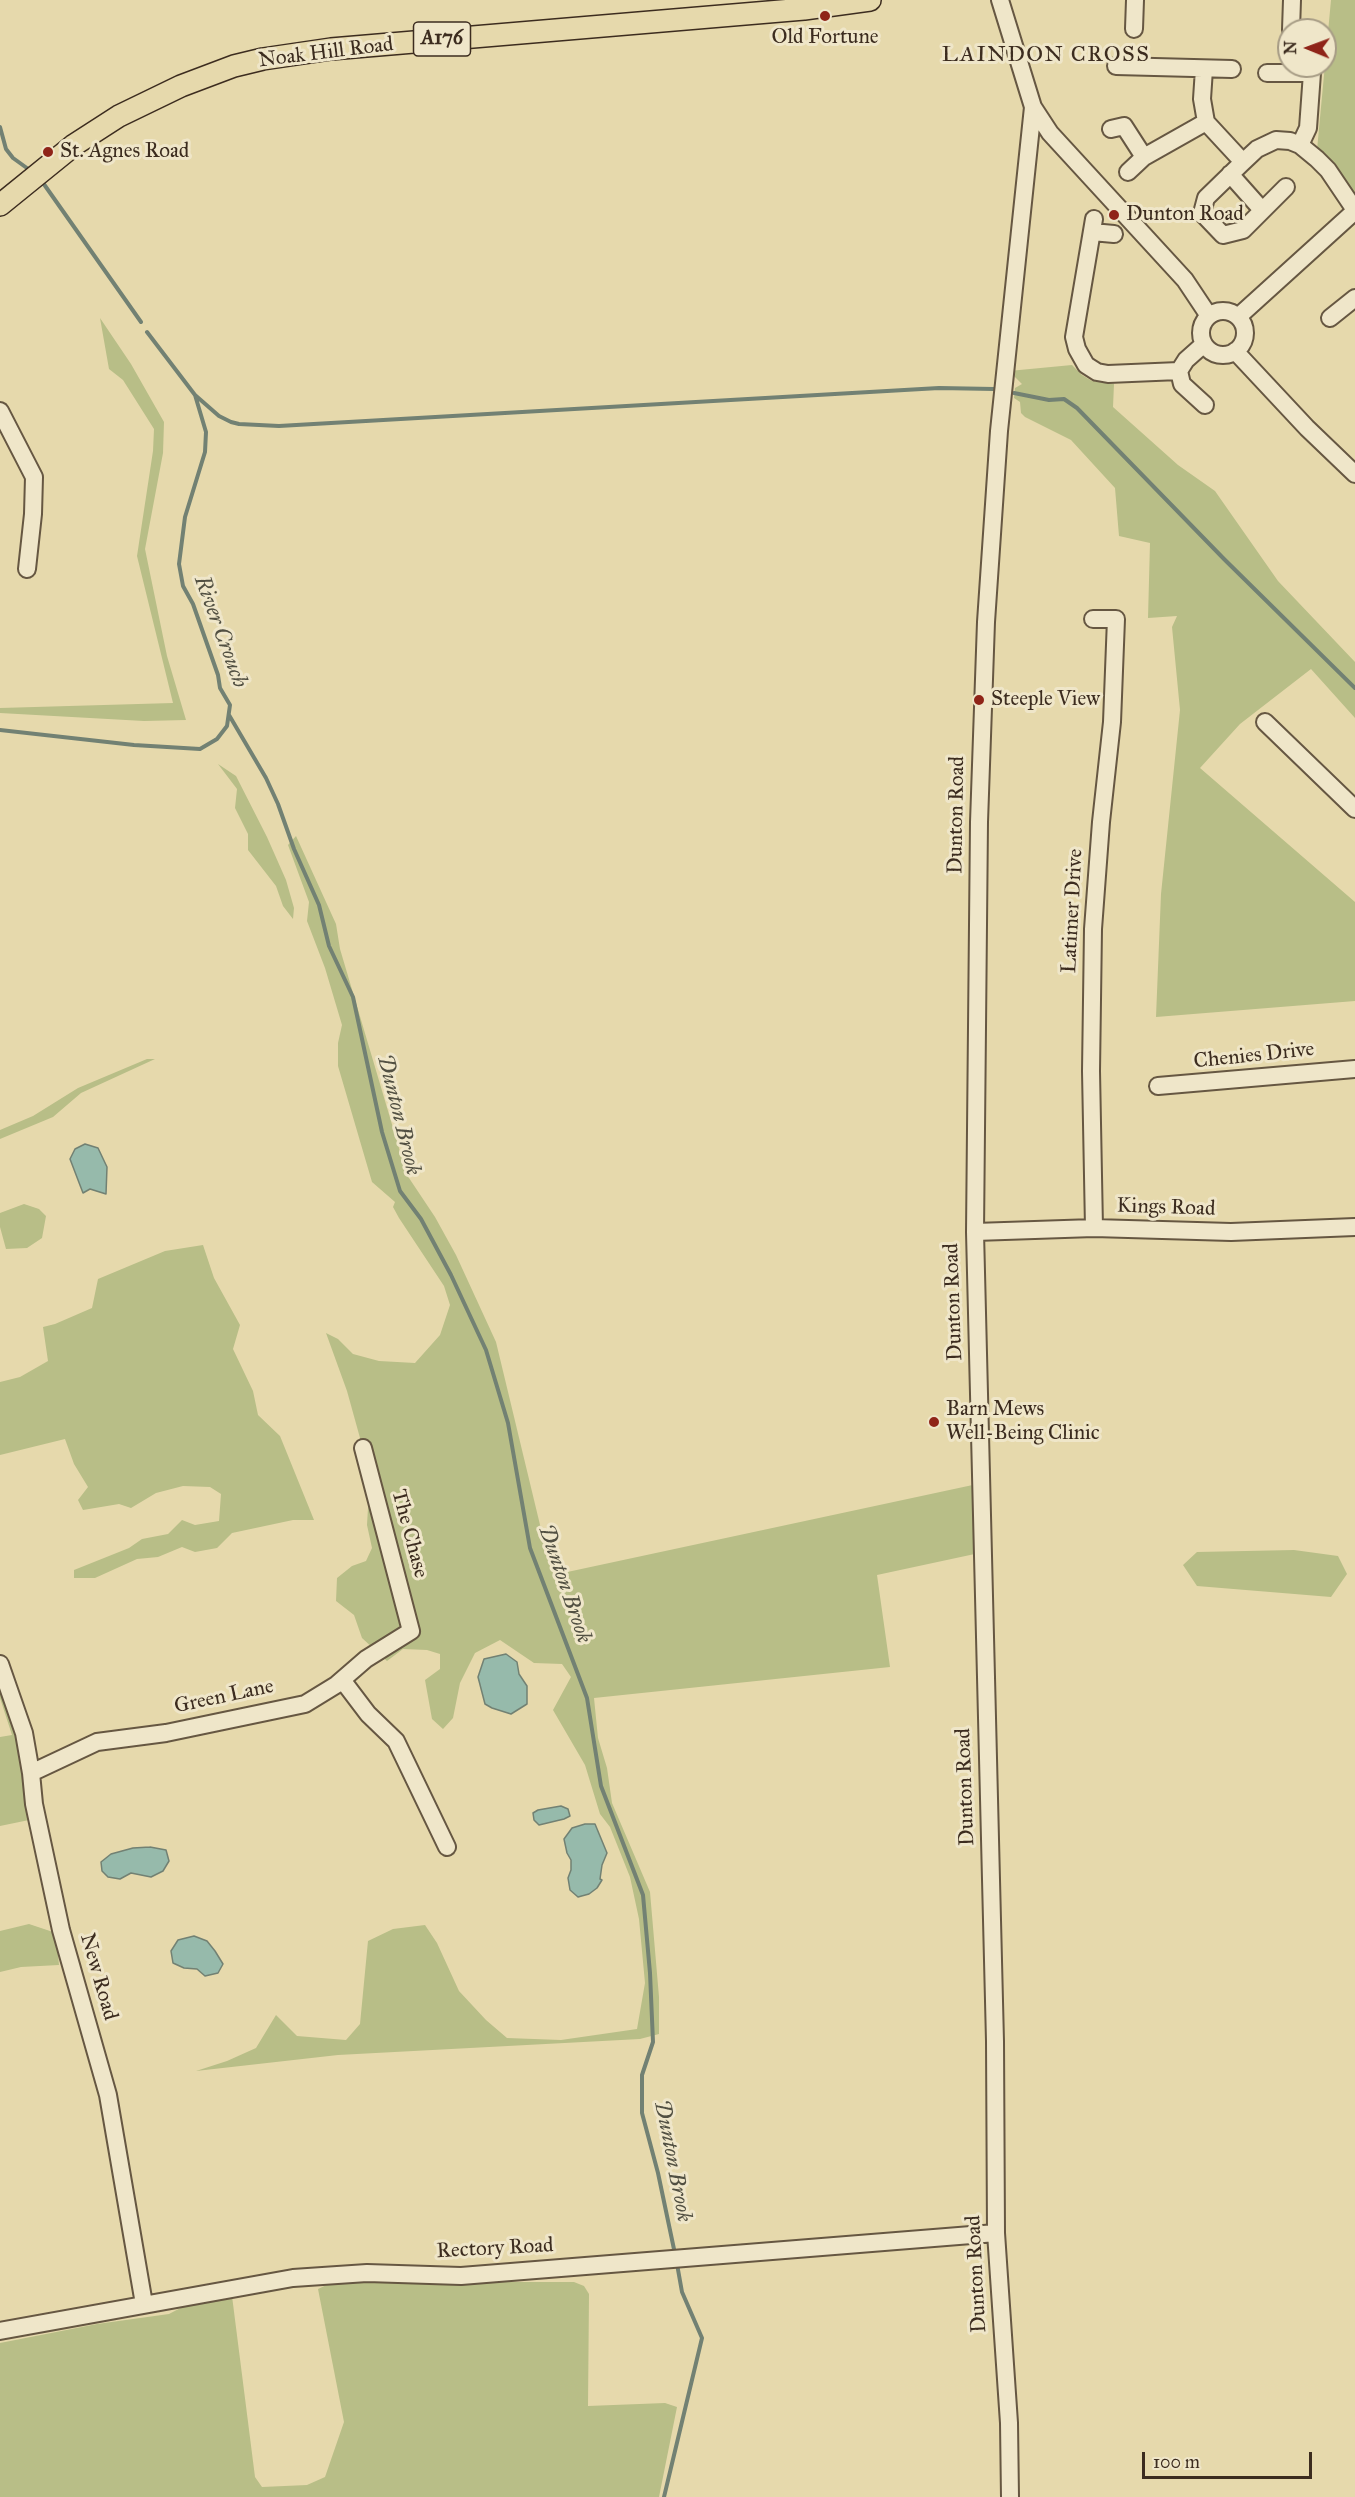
<!DOCTYPE html>
<style>
body{margin:0}
#map{position:relative;width:1355px;height:2497px;overflow:hidden;background:#e6d9ac;font-family:"IM FELL Great Primer",serif}
canvas{display:block}
.north{position:absolute;left:1277px;top:18px;width:60px;height:60px;box-sizing:border-box;background:#efe6c9;border:2px solid #a79c85;border-radius:50%;rotate:271deg;font-size:16px;font-weight:700;line-height:24px;text-align:center;color:#3c2c1f}
.north::after{content:'';display:block;margin:auto;width:21px;height:27px;background:#8f2418;clip-path:polygon(50% 0,100% 100%,50% 72%,0 100%)}
.scale{position:absolute;left:1142px;top:2452px;width:170px;height:27px;box-sizing:border-box;border:3px solid #3c2c1f;border-top:0;padding-left:8px;font-size:18px;line-height:21px;white-space:nowrap;color:#3c2c1f;-webkit-text-stroke:4px #efe6c9;paint-order:stroke}
</style>
<div id="map">
<canvas width="1355" height="2497"></canvas>
<div class="north">N</div>
<div class="scale">100 m</div>
</div>
<script>
const c = document.querySelector('canvas').getContext('2d');
c.lineJoin = 'round';
function fill(path, color) { c.fillStyle = color; c.fill(path, 'evenodd'); }
const shape = rows => new Path2D(rows.map(r => 'M' + r).join(''));
function trace(path, color, width, dash) { c.strokeStyle = color; c.lineWidth = width; c.lineCap = dash ? 'butt' : 'round'; c.setLineDash(dash || []); c.stroke(path); }
function drawText(font, color, halo, rows, align = 'center') {
  c.font = font + ' "IM FELL Great Primer",serif'; c.lineWidth = 6; c.setLineDash([]); c.textBaseline = 'middle'; c.strokeStyle = halo; c.fillStyle = color; for (const [text, x, y, turn = 0] of rows) {
    c.save(); c.translate(x, y); c.rotate((+turn || 0) * Math.PI / 180); c.textAlign = isNaN(turn) ? turn : align; if (halo) c.strokeText(text, 0, 0); c.fillText(text, 0, 0); c.restore();
  }
}
fill(shape([
 [1331,0,1355,0,1355,194,1317,150],
 [100,318,131,364,164,422,163,453,145,549,167,656,186,720,144,721,0,713,0,708,173,703,137,556,153,451,154,429,123,380,109,369],
 [1072,365,1082,375,1092,381,1114,384,1113,407,1178,465,1215,491,1278,581,1355,662,1355,718,1311,669,1240,724,1200,768,1355,902,1355,1001,1156,1017,1161,894,1180,710,1172,627,1177,616,1148,618,1150,543,1119,536,1115,488,1071,440,1025,417,1021,413,1020,402,1014,398,1015,388,1022,384,1009,371],
 [218,764,236,776,267,837,286,880,294,908,293,919,283,906,276,886,248,850,248,834,235,808,237,789],
 [296,836,336,924,340,949,407,1175,435,1217,456,1255,496,1342,541,1529,558,1574,982,1483,984,1552,877,1575,890,1667,594,1698,598,1738,607,1768,612,1803,650,1892,659,1997,659,2034,640,2039,338,2055,196,2071,227,2061,256,2048,276,2015,297,2036,346,2040,360,2024,368,1941,393,1929,425,1925,437,1943,459,1991,486,2020,507,2038,561,2040,637,2029,645,1983,639,1919,630,1877,610,1827,600,1814,585,1765,553,1710,571,1677,562,1664,534,1663,500,1640,475,1653,460,1683,453,1718,443,1729,432,1719,425,1680,440,1669,440,1654,427,1650,403,1649,387,1661,362,1638,354,1615,336,1601,337,1578,352,1566,366,1561,372,1548,367,1525,370,1474,347,1391,326,1333,338,1339,353,1354,379,1361,415,1363,440,1335,450,1305,444,1286,399,1218,393,1207,395,1202,372,1182,338,1066,338,1043,342,1025,325,968,307,921,309,902,288,845],
 [147,1059,155,1059,81,1093,53,1117,0,1139,0,1130,33,1116,78,1088],
 [24,1204,39,1209,46,1216,42,1238,27,1248,6,1249,0,1227,0,1213],
 [203,1245,214,1278,240,1325,233,1349,253,1391,258,1415,280,1436,314,1520,293,1520,232,1533,217,1548,195,1552,182,1547,158,1557,137,1559,95,1578,74,1578,74,1570,129,1548,142,1539,168,1534,182,1520,195,1525,219,1521,221,1494,210,1487,183,1486,156,1493,131,1508,119,1504,83,1510,78,1500,88,1487,74,1464,65,1439,0,1455,0,1382,20,1377,48,1361,43,1327,55,1324,92,1308,98,1279,165,1251],
 [1294,1550,1338,1556,1347,1574,1331,1597,1197,1586,1183,1565,1197,1552],
 [0,1664,24,1733,29,1820,0,1826,0,1737,12,1735,0,1698],
 [29,1924,56,1933,59,1965,21,1967,0,1972,0,1931],
 [333,2282,574,2282,584,2286,589,2294,588,2406,665,2403,677,2407,659,2497,0,2497,0,2343,97,2324,169,2314,190,2303,232,2296,255,2477,262,2487,307,2485,325,2477,344,2422,318,2289]
]), '#b8be87');
const water = shape([
 [85,1144,98,1148,107,1167,106,1194,90,1189,83,1193,70,1159,75,1149,85,1144],
 [506,1654,517,1662,519,1674,527,1686,527,1704,511,1714,492,1708,485,1704,478,1677,484,1659,506,1654],
 [561,1806,568,1809,570,1816,564,1819,539,1825,534,1820,533,1813,538,1810,561,1806],
 [585,1824,595,1824,607,1853,602,1865,600,1879,602,1880,597,1888,589,1894,578,1897,570,1890,568,1878,571,1870,571,1860,567,1853,564,1839,572,1828,585,1824],
 [150,1847,166,1850,169,1861,163,1871,151,1877,131,1873,120,1879,108,1877,102,1871,101,1862,111,1854,133,1848,150,1847],
 [194,1936,207,1941,215,1951,223,1964,218,1973,205,1976,197,1969,184,1968,173,1963,171,1951,178,1940,194,1936]
]);
fill(water, '#96baab');
trace(water, '#728173', 1.5);
trace(shape([
 [0,127,6,149,13,158,31,171],
 [41,180,141,322],
 [1014,393,1049,400,1064,399,1077,408,1224,559,1355,688],
 [195,395,219,416,231,422,239,424,279,426,939,388,994,389],
 [229,715,266,778,278,804,294,849,319,905,329,946,353,997,382,1132,400,1191,421,1219,451,1275,486,1350,508,1423,530,1548,587,1698,601,1786,643,1895,650,1973,653,2042,642,2075,642,2113,658,2173,675,2254],
 [0,730,134,745,200,749,217,739,227,726,230,705,220,688,218,675,193,604,183,586,179,564,185,517,205,452,206,432,195,395,147,332],
 [664,2497,702,2338,682,2292,677,2264]
]), '#728173', 4);
const minor = shape([
 [1000,0,1033,107,1050,133,1185,280,1209,316],
 [1134,29,1135,0],
 [1291,30,1292,0],
 [1116,66,1232,69],
 [1204,69,1202,99,1206,122,1243,162],
 [1267,73,1312,73,1308,128,1300,145],
 [1111,129,1124,126,1144,157],
 [1128,172,1144,157,1206,122],
 [1230,174,1262,210],
 [1286,187,1243,230,1223,235,1202,213,1206,198,1241,164,1257,149,1276,140,1290,141,1300,145,1317,159,1328,170,1355,210],
 [1094,219,1074,337,1077,349,1086,365,1097,372,1108,374,1179,371,1186,360,1204,344],
 [1092,232,1114,234],
 '1201 333a22 22 0 1 1 44 0a22 22 0 1 1-44 0Z',
 [1239,316,1355,211],
 [1330,318,1355,298],
 [1235,351,1307,428,1355,474],
 [1179,371,1182,384,1205,405],
 [0,411,34,477,33,514,27,569],
 [1093,619,1116,619,1112,722,1101,822,1093,929,1091,1071,1094,1228],
 [1265,722,1355,809],
 [1158,1086,1355,1069],
 [975,1232,1094,1228,1231,1232,1355,1227],
 [0,1664,24,1733,31,1773,34,1804,61,1930,108,2095,144,2304],
 [343,1681,368,1714,396,1741,447,1847],
 [31,1773,97,1742,166,1733,305,1704,336,1685,366,1659,411,1631,363,1448],
 [0,2331,293,2278,367,2273,461,2276,996,2233],
 [1010,2497,1009,2423,996,2233,995,2041,975,1232,979,822,986,622,999,431,1033,107]
]);
const major = shape([
 [0,205,74,145,119,116,181,86,234,66,263,59,331,49,804,9,870,0]
]);
trace(minor, '#665742', 20);
trace(major, '#3c2c1f', 24);
trace(minor, '#efe6c9', 16);
trace(major, '#e6d9ac', 21);
for (const [x, y, r, color] of [
 [825,16,6,"#8f2418"],
 [48,152,6,"#8f2418"],
 [1114,215,6,"#8f2418"],
 [979,700,6,"#8f2418"],
 [934,1422,6,"#8f2418"]
]) { const dot = new Path2D(); dot.arc(x, y, r, 0, 2 * Math.PI); c.fillStyle = color; c.fill(dot); trace(dot, '#efe6c9', 2); }
for (const [x, y, w] of [
 [442,39,57]
]) { const box = new Path2D(); box.roundRect(x - w / 2, y - 17, w, 34, 4.5); c.fillStyle = '#efe6c9'; c.fill(box); trace(box, '#3c2c1f', 1.5); }
drawText('bold 20px', '#3c2c1f', null, [
 ["A176",442,39]
]);
drawText('21px', '#3c2c1f', '#efe6c9', [
 ["Old Fortune",825,38,"center"],
 ["St. Agnes Road",60,152],
 ["Dunton Road",1126,215],
 ["Steeple View",991,700],
 ["Barn Mews",946,1410],
 ["Well-Being Clinic",946,1434]
], 'left');
drawText('21px', '#3c2c1f', '#efe6c9', [
 ["Noak Hill Road",326,53,-7],
 ["Dunton Road",957,815,-89],
 ["Latimer Drive",1073,911,-87],
 ["Chenies Drive",1254,1056,-6],
 ["Kings Road",1166,1208,2],
 ["Dunton Road",954,1302,-92],
 ["The Chase",409,1534,75],
 ["Green Lane",224,1697,-12],
 ["Dunton Road",966,1787,-92],
 ["New Road",98,1977,74],
 ["Rectory Road",495,2249,-3],
 ["Dunton Road",977,2274,-93]
]);
c.letterSpacing = '1.5px';
drawText('22px', '#3c2c1f', '#efe6c9', [
 ["LAINDON CROSS",1046,56]
]);
c.letterSpacing = '0px';
drawText('italic 22px', '#525042', '#efe6c9', [
 ["River Crouch",220,632,70],
 ["Dunton Brook",398,1115,76],
 ["Dunton Brook",564,1584,71],
 ["Dunton Brook",672,2161,79]
]);
</script>
